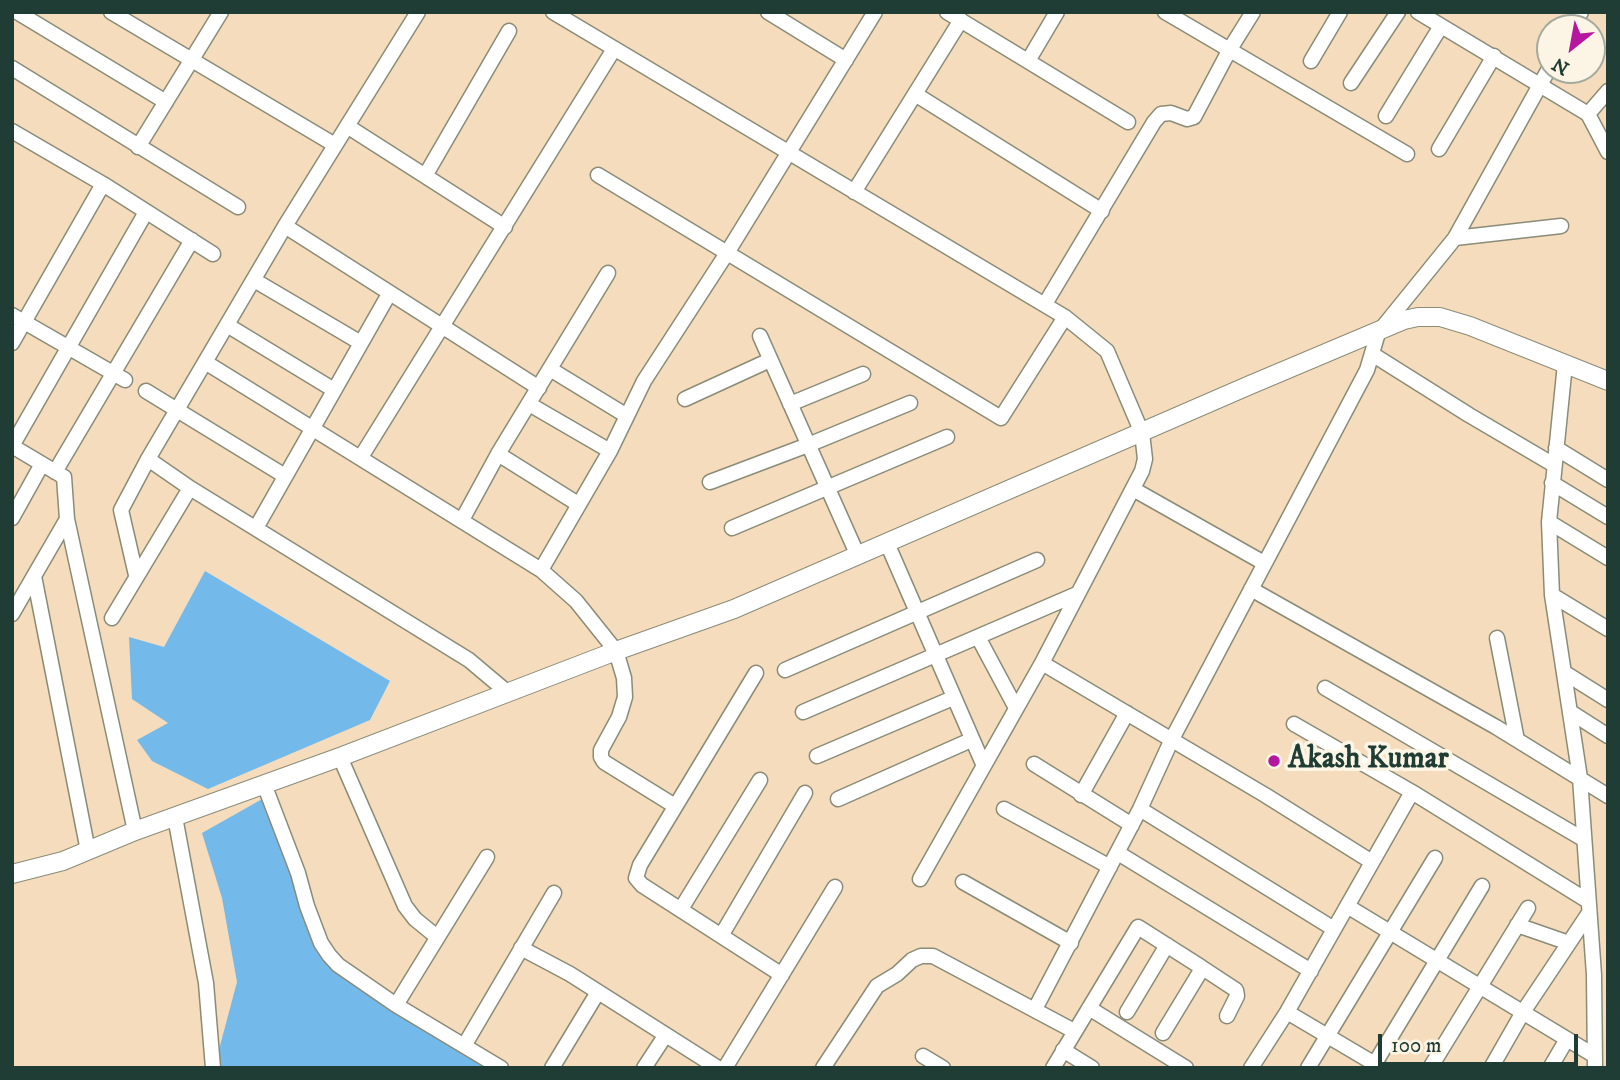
<!DOCTYPE html>
<style>
body{margin:0}
#map{position:relative;width:1620px;height:1080px;overflow:hidden;background:#f4dcbd;font-family:"IM FELL DW Pica",serif}
canvas{display:block}
.frame{position:absolute;inset:0;border:14px solid #1f3d34;pointer-events:none}
.north{position:absolute;left:1536px;top:14px;width:70px;height:70px;box-sizing:border-box;background:#fcf5e5;border:2px solid #a4ab9e;border-radius:50%;rotate:211deg;font-size:19px;font-weight:700;line-height:28px;text-align:center;color:#1f3d34}
.north::after{content:'';display:block;margin:auto;width:24px;height:32px;background:#b5179e;clip-path:polygon(50% 0,100% 100%,50% 72%,0 100%)}
.scale{position:absolute;left:1378px;top:1034px;width:200px;height:32px;box-sizing:border-box;border:4px solid #1f3d34;border-top:0;padding-left:9px;font-size:21px;line-height:24px;white-space:nowrap;color:#1f3d34;-webkit-text-stroke:5px #fcf5e5;paint-order:stroke}
</style>
<div id="map">
<canvas width="1620" height="1080"></canvas>
<div class="frame"></div>
<div class="north">N</div>
<div class="scale">100 m</div>
</div>
<script>
const c = document.querySelector('canvas').getContext('2d');
c.lineJoin = 'round';
function fill(path, color) { c.fillStyle = color; c.fill(path, 'evenodd'); }
const shape = rows => new Path2D(rows.map(r => 'M' + r).join(''));
function trace(path, color, width, dash) { c.strokeStyle = color; c.lineWidth = width; c.lineCap = dash ? 'butt' : 'round'; c.setLineDash(dash || []); c.stroke(path); }
function drawText(font, color, halo, rows, align = 'center') {
  c.font = font + ' "IM FELL DW Pica",serif'; c.lineWidth = 7; c.setLineDash([]); c.textBaseline = 'middle'; c.strokeStyle = halo; c.fillStyle = color; for (const [text, x, y, turn = 0] of rows) {
    c.save(); c.translate(x, y); c.rotate((+turn || 0) * Math.PI / 180); c.textAlign = isNaN(turn) ? turn : align; if (halo) c.strokeText(text, 0, 0); c.fillText(text, 0, 0); c.restore();
  }
}
fill(shape([
 [205,571,390,681,370,720,208,789,152,761,137,740,168,723,132,699,129,637,164,647],
 [264,798,309,926,347,980,485,1068,218,1068,217,1057,237,982,222,898,202,833]
]), '#73b9ea');
const minor = shape([
 [17,12,166,102],
 [111,12,335,145],
 [553,12,1065,317,1107,351,1142,433,1145,459,1142,471,1042,663,920,879],
 [768,12,846,60],
 [947,12,1128,122],
 [1165,12,1407,154],
 [1418,12,1588,114,1608,91],
 [1572,28,1581,12],
 [1028,61,1057,12],
 [1311,61,1340,12],
 [12,68,238,207],
 [1351,83,1398,12],
 [915,94,1102,211],
 [1588,114,1608,152],
 [1386,116,1441,26],
 [347,126,505,227],
 [12,131,103,184,213,254],
 [138,147,221,12],
 [1439,149,1494,56],
 [598,175,1001,418,1065,317],
 [425,176,509,31],
 [854,192,961,20],
 [285,226,539,388],
 [1455,238,1561,226],
 [254,280,361,343],
 [1045,304,1154,122,1161,114,1171,113,1187,119,1194,117,1230,49,1253,12],
 [12,315,125,380],
 [227,325,334,390],
 [760,336,858,556],
 [12,343,103,184],
 [1372,354,1469,415,1554,465],
 [205,362,541,570,576,601,616,651,624,678,625,697,619,717,601,750,601,757,604,762,675,806],
 [1565,364,1549,522,1552,595,1580,778,1594,975,1595,1068],
 [550,369,627,416],
 [146,391,285,476],
 [685,399,770,360],
 [529,404,610,451],
 [790,404,863,374],
 [12,446,64,477,67,519,135,831],
 [12,446,146,212],
 [1556,448,1608,480],
 [498,454,578,504],
 [361,457,614,49],
 [148,459,190,488,469,660,507,692],
 [55,472,192,240],
 [710,482,808,445,910,403],
 [1552,483,1608,517],
 [1133,489,1264,563],
 [12,518,42,464],
 [462,520,498,454,608,273],
 [1549,522,1608,558],
 [256,528,389,294],
 [732,528,947,437],
 [887,543,984,766],
 [541,570,610,451,644,381,727,253,875,12],
 [136,575,121,510,148,459,285,226,418,12],
 [34,576,88,851],
 [1251,589,1496,727,1608,796],
 [1552,595,1608,629],
 [12,614,67,519],
 [112,618,190,488],
 [978,637,1016,708],
 [1497,638,1517,740],
 [1042,663,1265,795,1372,862],
 [785,670,1037,560],
 [756,673,640,865,636,878,642,885,782,975],
 [1565,673,1608,700],
 [1325,688,1583,839],
 [803,712,1077,594],
 [1572,713,1608,736],
 [1294,724,1412,792,1588,901],
 [817,756,953,698],
 [340,757,405,906,415,919,437,937],
 [1034,764,1132,825],
 [264,784,298,873,307,906,321,943,329,955,338,965,396,1005,501,1068],
 [1081,795,1127,713],
 [838,799,971,740],
 [1004,809,1110,867],
 [1140,809,1334,929],
 [175,817,206,983,213,1068],
 [1118,853,1311,971],
 [963,882,1071,943],
 [1347,906,1595,1056],
 [681,909,760,780],
 [1517,925,1569,943],
 [721,936,805,793],
 [521,948,570,974,718,1068],
 [1201,967,1236,990,1237,996,1227,1016],
 [396,1005,487,857],
 [1089,1008,1186,1068],
 [1035,1009,1140,809,1172,739,1367,370,1378,333,1455,238,1550,67],
 [1127,1012,1167,945],
 [1287,1012,1380,1067],
 [464,1046,554,893],
 [1063,1050,1092,1068],
 [923,1056,943,1068],
 [552,1068,598,992],
 [644,1068,665,1036],
 [725,1068,835,887],
 [823,1068,877,986,897,974,912,960,921,956,933,956,1074,1031],
 [1053,1068,1138,927,1201,967,1200,972,1163,1033],
 [1251,1068,1287,1012,1412,792],
 [1308,1068,1435,858],
 [1372,1068,1482,886],
 [1430,1068,1528,908],
 [1491,1068,1523,1012,1589,913],
 [1550,1068,1567,1039]
]);
const tertiary = shape([
 [12,874,63,861,135,831,340,757,616,651,734,609,1250,385,1404,320,1418,317,1440,317,1470,326,1608,381]
]);
trace(minor, '#8a8c78', 17);
trace(tertiary, '#8a8c78', 20);
trace(minor, '#fff', 14);
trace(tertiary, '#fff', 18);
for (const [x, y, r, color] of [
 [1274,761,7,"#b5179e"]
]) { const dot = new Path2D(); dot.arc(x, y, r, 0, 2 * Math.PI); c.fillStyle = color; c.fill(dot); trace(dot, '#fcf5e5', 2.5); }
drawText('bold 30px', '#1f3d34', '#fcf5e5', [
 ["Akash Kumar",1288,761]
], 'left');
</script>
